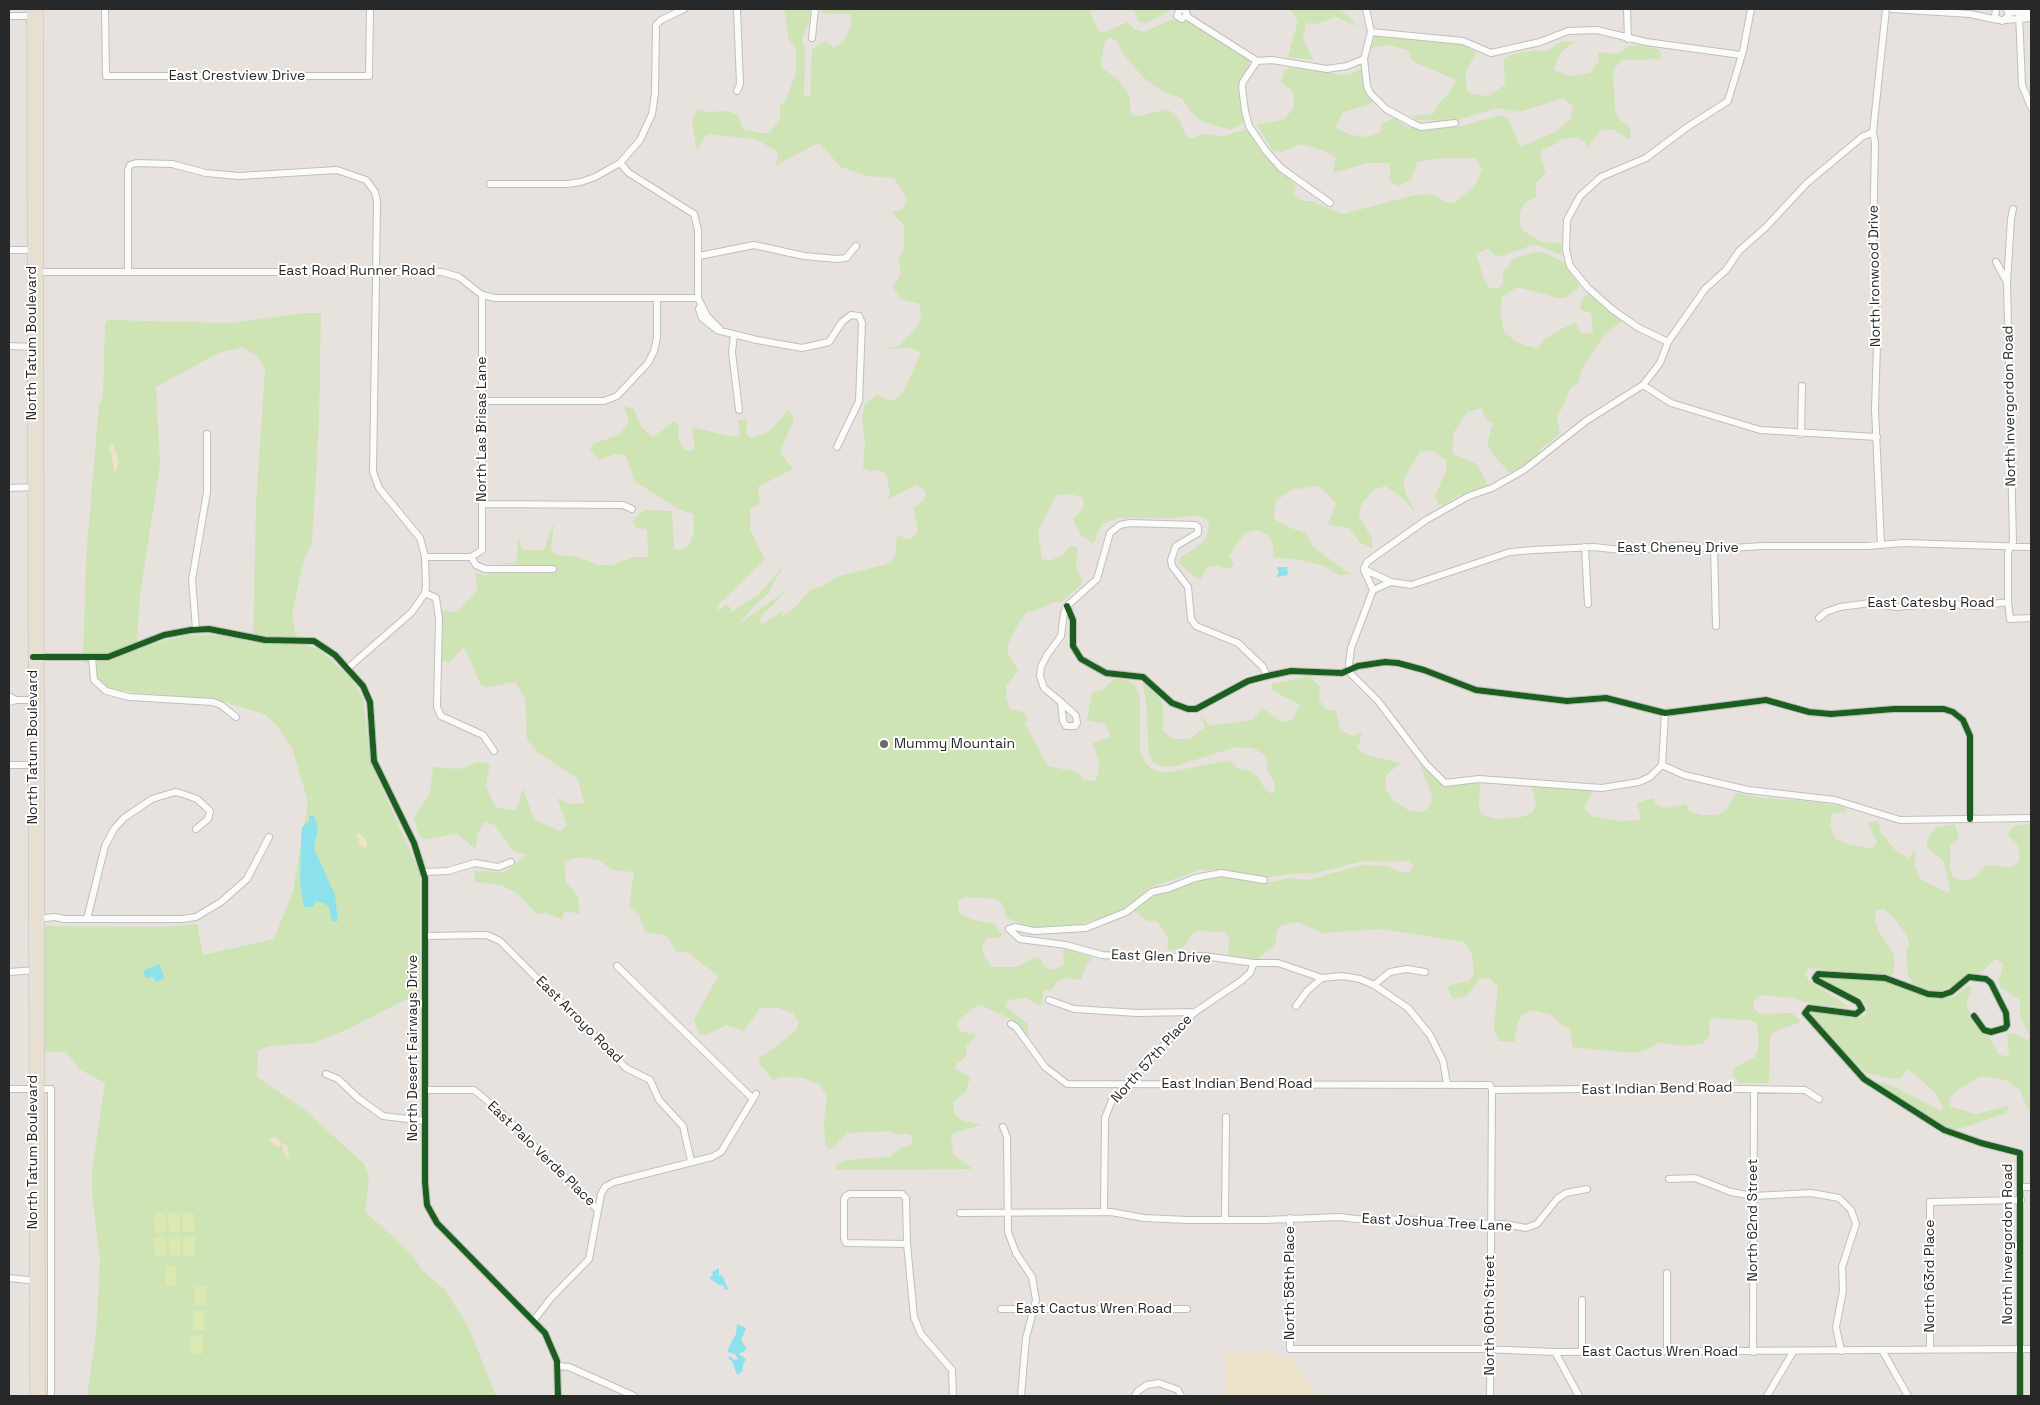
<!DOCTYPE html>
<style>
body{margin:0}
#map{position:relative;width:2040px;height:1405px;overflow:hidden;background:#e7e2dd;font-family:"Space Grotesk",sans-serif}
canvas{display:block}
.frame{position:absolute;inset:0;border:10px solid #282828;pointer-events:none}
</style>
<div id="map">
<canvas width="2040" height="1405"></canvas>
<div class="frame"></div>
</div>
<script>
const c = document.querySelector('canvas').getContext('2d');
c.lineJoin = 'round';
function fill(path, color) { c.fillStyle = color; c.fill(path, 'evenodd'); }
const shape = rows => new Path2D(rows.map(r => 'M' + r).join(''));
function trace(path, color, width, dash) { c.strokeStyle = color; c.lineWidth = width; c.lineCap = dash ? 'butt' : 'round'; c.setLineDash(dash || []); c.stroke(path); }
function drawText(font, color, halo, rows, align = 'center') {
  c.font = font + ' "Space Grotesk",sans-serif'; c.lineWidth = 4; c.setLineDash([]); c.textBaseline = 'middle'; c.strokeStyle = halo; c.fillStyle = color; for (const [text, x, y, turn = 0] of rows) {
    c.save(); c.translate(x, y); c.rotate((+turn || 0) * Math.PI / 180); c.textAlign = isNaN(turn) ? turn : align; if (halo) c.strokeText(text, 0, 0); c.fillText(text, 0, 0); c.restore();
  }
}
fill(shape([
 [785,9,810,9,809,21,802,40,805,48,804,96,810,97,812,50,825,41,834,47,843,42,852,22,850,14,821,13,821,9,1089,9,1098,31,1105,32,1128,22,1134,29,1144,32,1171,20,1191,22,1240,55,1249,58,1249,66,1239,82,1238,89,1244,122,1231,130,1203,122,1192,113,1181,98,1162,91,1143,77,1124,55,1119,45,1115,40,1110,38,1105,41,1100,66,1117,79,1129,94,1131,115,1139,116,1167,109,1179,119,1185,134,1191,139,1204,134,1223,136,1248,129,1296,186,1293,194,1302,201,1311,201,1343,214,1414,195,1432,194,1445,202,1455,203,1476,184,1482,169,1476,158,1444,158,1417,162,1411,180,1397,186,1390,181,1390,163,1368,163,1333,173,1336,158,1325,151,1300,144,1282,152,1273,151,1257,125,1284,119,1294,108,1293,92,1281,82,1284,71,1289,68,1331,72,1337,75,1351,74,1363,68,1365,90,1373,101,1369,105,1343,112,1335,128,1352,135,1366,137,1380,133,1382,123,1395,118,1406,127,1424,130,1462,126,1501,115,1508,118,1520,147,1555,132,1571,119,1573,107,1564,98,1519,112,1497,108,1454,121,1416,120,1413,116,1433,114,1436,107,1450,92,1456,80,1412,61,1408,50,1388,45,1371,48,1376,36,1460,44,1476,53,1465,73,1467,91,1472,94,1488,96,1505,85,1504,58,1513,54,1535,50,1545,52,1561,42,1575,41,1561,52,1553,70,1569,76,1590,73,1599,61,1598,52,1617,54,1629,46,1643,45,1660,50,1661,59,1622,60,1613,70,1615,110,1618,118,1630,128,1630,140,1613,129,1600,131,1587,148,1586,143,1577,137,1561,139,1554,145,1543,149,1540,157,1546,172,1536,183,1536,197,1526,202,1521,210,1519,225,1524,231,1542,242,1562,243,1561,255,1539,246,1532,245,1504,255,1496,256,1488,249,1476,254,1484,280,1490,288,1498,288,1503,284,1503,270,1509,266,1512,259,1535,252,1544,253,1563,262,1580,286,1565,298,1558,298,1517,287,1502,297,1500,313,1504,331,1516,342,1537,349,1545,339,1563,328,1576,323,1581,334,1593,332,1591,313,1580,310,1582,299,1590,293,1623,320,1605,334,1583,367,1578,384,1572,386,1557,418,1560,433,1553,440,1541,448,1538,455,1513,472,1509,472,1493,455,1487,444,1493,423,1485,418,1482,408,1467,412,1454,432,1452,451,1455,455,1477,464,1488,486,1458,496,1443,505,1438,503,1435,496,1447,468,1446,460,1431,450,1420,452,1403,480,1406,494,1416,513,1400,496,1385,486,1373,490,1361,505,1359,517,1372,538,1372,548,1359,542,1349,528,1328,524,1336,504,1326,492,1317,486,1291,490,1276,501,1274,519,1288,527,1306,533,1313,547,1350,574,1339,575,1322,565,1299,560,1274,557,1272,541,1267,534,1257,530,1245,533,1229,556,1234,564,1230,569,1217,565,1207,567,1200,580,1179,564,1181,556,1194,549,1205,540,1209,528,1208,520,1198,515,1176,518,1119,518,1102,524,1093,544,1081,535,1073,520,1084,507,1082,497,1070,494,1056,495,1038,532,1042,559,1049,561,1064,555,1070,545,1078,548,1076,567,1082,579,1081,585,1062,602,1054,602,1035,611,1027,612,1019,622,1007,646,1008,654,1018,670,1006,686,1006,697,1010,709,1023,712,1028,720,1025,724,1048,766,1077,772,1084,780,1096,781,1100,765,1093,743,1110,737,1106,724,1087,720,1092,693,1105,689,1113,679,1124,679,1134,684,1140,697,1140,752,1146,764,1154,770,1166,773,1230,760,1238,769,1249,771,1257,776,1263,786,1271,794,1275,790,1274,782,1268,772,1266,756,1253,748,1236,747,1176,766,1164,767,1154,763,1149,756,1146,700,1142,683,1157,694,1163,705,1163,731,1174,739,1189,739,1205,727,1200,714,1210,726,1252,720,1263,708,1282,722,1292,720,1300,705,1272,690,1272,684,1310,676,1320,687,1319,699,1325,709,1336,711,1340,730,1354,736,1363,732,1357,748,1366,755,1401,763,1386,775,1386,790,1394,801,1408,810,1419,812,1426,810,1431,802,1432,795,1419,762,1445,786,1478,782,1480,785,1479,810,1485,816,1497,819,1522,817,1532,813,1536,804,1532,788,1534,785,1593,791,1584,808,1591,816,1621,821,1641,820,1637,803,1653,798,1656,804,1665,808,1686,804,1689,811,1701,815,1717,815,1726,810,1736,793,1764,798,1818,802,1847,808,1845,812,1832,813,1830,825,1835,838,1844,843,1872,849,1877,842,1868,823,1878,821,1881,833,1896,851,1909,858,1915,849,1915,866,1920,879,1948,893,1950,890,1944,862,1927,847,1927,839,1937,827,1955,824,1959,838,1950,846,1950,870,1954,878,1963,881,1973,878,1985,866,1994,865,2008,868,2016,865,2020,859,2019,851,2016,843,2008,835,2013,826,2031,824,2031,1111,2028,1110,2020,1090,2006,1080,1981,1076,1959,1089,1949,1099,1951,1107,1976,1114,2009,1106,2006,1113,1966,1127,1951,1130,1945,1128,1868,1079,1893,1086,1941,1111,1943,1108,1936,1094,1915,1074,1907,1070,1900,1079,1895,1079,1866,1073,1809,1016,1809,1013,1813,1012,1856,1018,1865,1016,1867,1007,1862,999,1827,985,1819,980,1821,977,1887,981,1898,984,1906,990,1939,999,1954,997,1970,985,1972,987,1966,1006,1981,1029,1990,1038,1998,1054,2009,1057,2007,1033,2012,1033,2027,1040,2030,1037,2020,1016,2020,1000,2000,987,1998,979,2001,974,2003,963,1996,959,1981,972,1942,991,1931,991,1918,986,1913,983,1908,975,1906,953,1909,944,1907,936,1894,918,1884,909,1876,910,1875,920,1879,932,1894,954,1894,972,1891,976,1808,968,1805,974,1809,981,1849,1007,1819,1006,1792,998,1761,995,1753,1002,1754,1009,1760,1014,1792,1013,1801,1022,1773,1032,1770,1039,1769,1083,1739,1083,1733,1076,1735,1067,1755,1057,1759,1045,1757,1024,1749,1020,1710,1018,1709,1037,1702,1044,1679,1046,1660,1042,1649,1049,1634,1053,1572,1047,1570,1030,1559,1023,1552,1015,1533,1010,1523,1014,1518,1022,1514,1042,1499,1041,1494,1028,1498,987,1490,978,1479,979,1467,996,1453,999,1447,986,1468,981,1474,974,1472,954,1464,942,1381,929,1322,933,1298,922,1282,925,1277,930,1275,945,1256,960,1227,957,1230,939,1225,932,1197,931,1191,935,1185,946,1170,951,1167,948,1169,938,1157,921,1148,921,1133,910,1152,895,1195,879,1220,876,1262,884,1289,878,1308,880,1362,865,1387,866,1405,873,1411,871,1413,865,1409,860,1394,862,1364,861,1316,873,1290,874,1264,878,1223,870,1200,870,1149,888,1126,910,1078,925,1031,927,1007,918,1002,903,995,899,966,897,958,901,959,913,971,919,994,924,1001,933,1002,937,987,938,982,947,983,954,991,967,1016,967,1037,957,1040,958,1044,966,1052,970,1057,969,1064,964,1063,950,1068,949,1093,958,1086,965,1081,980,1066,978,1056,982,1051,991,1044,990,1041,1006,1025,998,1008,1000,1005,1006,1028,1024,1028,1036,1011,1019,982,1006,977,1005,957,1022,959,1031,977,1035,966,1047,966,1057,956,1064,955,1069,971,1078,968,1083,966,1092,955,1100,953,1104,955,1114,961,1120,981,1125,953,1133,951,1138,954,1155,973,1169,837,1170,836,1164,847,1160,889,1157,901,1148,911,1145,913,1139,909,1134,892,1134,891,1131,847,1133,834,1147,830,1149,825,1145,824,1120,827,1097,820,1085,803,1078,781,1077,773,1080,759,1063,760,1058,796,1031,799,1022,793,1013,778,1008,760,1008,744,1031,727,1025,707,1034,699,1035,694,1020,718,976,687,952,677,952,666,935,645,932,640,917,629,906,634,872,612,870,599,860,578,857,564,862,566,882,578,896,580,914,565,911,562,919,546,913,537,914,517,893,501,885,475,882,474,871,505,872,527,855,512,850,495,825,484,822,477,835,476,849,456,833,425,840,418,834,414,817,430,794,433,767,459,769,478,762,490,764,486,785,495,807,516,811,523,788,534,819,560,831,567,825,557,798,571,804,584,803,578,779,539,753,527,740,525,698,515,682,487,687,481,685,464,647,450,662,441,661,441,611,457,612,478,590,475,573,486,575,517,566,517,564,495,564,517,562,518,536,522,550,544,550,554,522,551,550,557,555,579,557,597,565,612,565,634,557,648,557,647,529,638,528,632,522,644,510,672,511,674,549,683,550,690,544,694,531,693,514,680,510,634,481,626,455,615,454,600,460,589,449,595,443,619,435,629,422,624,406,634,409,642,428,653,437,674,421,679,427,678,439,683,448,690,451,695,449,692,427,733,437,740,436,738,421,747,419,746,433,751,438,769,432,789,409,794,419,780,452,793,469,758,487,760,504,750,509,750,530,765,559,716,607,719,610,727,604,731,609,730,613,759,594,784,565,767,595,754,606,739,624,787,590,761,617,760,626,784,610,781,617,794,608,811,589,823,586,839,576,887,564,895,556,897,535,910,540,918,531,913,507,922,502,926,495,924,489,916,485,888,499,890,492,886,474,879,470,869,471,863,468,865,442,862,418,865,404,877,395,892,401,903,393,921,352,910,348,883,349,899,346,918,326,921,316,920,304,900,299,893,287,901,273,898,260,904,250,904,226,892,212,902,210,907,199,894,178,868,176,841,167,819,143,776,165,778,152,756,139,707,134,697,150,692,123,697,109,708,112,726,111,738,115,743,129,760,133,769,133,780,120,780,106,785,102,796,73,796,49,788,38],
 [1134,9,1172,9,1145,24,1138,21],
 [1290,9,1340,9,1359,27,1336,17,1316,24,1306,23,1303,39,1313,60,1288,57,1298,20],
 [303,313,321,313,319,423,312,543,305,557,292,612,297,643,319,649,351,678,363,699,371,764,420,873,420,997,409,998,346,1030,313,1043,270,1046,258,1050,257,1077,305,1110,364,1164,369,1176,365,1212,396,1239,413,1256,422,1270,445,1290,468,1326,496,1396,87,1396,96,1333,100,1261,92,1192,92,1170,105,1083,79,1069,66,1052,45,1052,45,926,163,927,197,924,203,955,274,939,293,891,308,802,293,750,276,724,264,714,222,701,110,690,96,677,96,663,83,663,86,558,99,405,103,396,105,325,107,320,232,323],
 [243,347,256,356,265,369,256,504,253,642,221,635,186,635,153,644,139,650,137,643,140,595,160,465,156,387,218,353]
]), '#cee4b4');
fill(shape([
 [113,443,119,463,115,473,111,453,108,450],
 [358,832,366,840,367,845,365,849,358,844,359,840,356,837],
 [271,1137,278,1138,280,1142,288,1146,290,1158,286,1158,280,1143,280,1148,275,1146,269,1139],
 [1274,1352,1274,1357,1293,1357,1296,1367,1316,1396,1225,1396,1225,1353]
]), '#ede2ca');
fill(shape([
 [154,1213,166,1213,166,1232,155,1233],
 [168,1213,180,1213,180,1232,169,1232],
 [183,1213,194,1213,195,1232,183,1232],
 [180,1236,181,1255,169,1256,169,1236],
 [154,1237,166,1237,166,1256,155,1256],
 [183,1237,195,1237,195,1256,183,1256],
 [165,1266,176,1266,177,1285,165,1286],
 [195,1286,206,1286,207,1305,195,1305],
 [193,1311,204,1311,205,1330,193,1330],
 [203,1335,203,1354,191,1355,191,1336]
]), '#dbe8b2');
fill(shape([
 [1278,567,1287,567,1288,575,1276,577,1279,572,1277,569],
 [309,816,314,816,318,827,314,849,335,895,338,921,332,921,329,907,324,903,316,901,313,907,304,907,300,881,301,841,302,827,309,821],
 [159,964,165,978,156,982,153,977,146,978,143,971],
 [719,1268,719,1276,722,1275,728,1289,725,1290,723,1285,719,1285,709,1278,713,1275,712,1272],
 [737,1324,746,1328,741,1340,747,1349,739,1354,746,1359,743,1365,742,1372,737,1375,732,1361,728,1359,730,1356,734,1360,738,1359,735,1354,728,1352,728,1349,736,1334]
]), '#8de1ec');
const minor = shape([
 [105,9,106,76,369,76,370,9],
 [737,9,740,84,737,91],
 [1180,9,1177,16,1182,19,1187,14,1184,9],
 [1366,9,1371,32,1364,59,1367,86,1370,93,1386,109,1414,124,1421,127,1455,123],
 [1627,9,1628,39],
 [1892,9,1970,14,1998,20],
 [1996,9,1995,17,2002,21,2009,16,2007,9],
 [2009,12,2031,13],
 [2019,13,2022,85,2031,107],
 [9,16,35,16],
 [1186,16,1257,61],
 [2005,20,2031,18],
 [1371,32,1463,41,1491,53,1540,42,1568,31,1597,30,1646,42,1741,55],
 [812,38,815,9],
 [1257,61,1243,82,1242,87,1245,111,1249,126,1266,151,1281,168,1330,203],
 [1257,61,1272,60,1327,69,1347,66,1364,59],
 [620,163,629,173,694,214,698,230,698,298,707,316,720,329],
 [490,184,567,184,581,182,595,177,620,163,640,140,652,114,655,93,656,25,661,20,684,9],
 [2013,209,2011,219,2007,282,2013,542,2008,552,2008,602,2010,619,2031,618],
 [9,250,35,250],
 [699,256,754,245,804,256,837,259,846,258,856,246],
 [1996,262,2007,282],
 [128,271,128,170,130,165,136,163,172,164,206,173,239,176,337,170,366,180,375,192,377,201,376,278,373,472,379,488,420,538,425,557,426,586,425,593,412,612,348,668],
 [35,272,442,272,459,277,482,295,495,298,698,298],
 [701,305,699,309,702,318,717,330,757,340,802,348,829,342,842,322,851,315,859,316,862,323,859,401,837,447],
 [734,335,732,352,739,410],
 [1668,342,1639,328,1613,310,1588,288,1570,266,1566,250,1567,220,1580,196,1601,177,1646,158,1686,128,1728,101,1743,51,1751,9],
 [9,346,35,347],
 [1643,385,1671,403,1760,430,1877,437],
 [482,401,604,401,617,396,648,363,654,351,657,338,657,298],
 [1801,434,1802,386],
 [9,488,35,487],
 [482,504,623,505,632,509],
 [1881,545,1875,409,1877,345,1873,240,1875,143,1873,132,1886,9],
 [1585,547,1588,604],
 [1714,549,1716,626],
 [425,557,471,557,482,550,482,295],
 [471,557,476,565,485,569,553,569],
 [1364,569,1367,562,1426,520,1469,496,1492,488,1524,470,1586,421,1643,385,1660,363,1668,342,1705,289,1726,270,1739,251,1766,227,1807,183,1862,137,1873,132],
 [1364,569,1391,582,1411,585,1510,552,1534,550,1594,547,1630,551,1683,545,1714,549,1763,546,1868,546,1903,543,2031,547],
 [1364,570,1373,590,1351,648,1349,664,1351,674,1378,701,1426,764,1445,783,1479,779,1602,788,1639,782,1650,777,1662,765],
 [1373,590,1391,582],
 [425,593,436,598,439,619,437,707,441,716,483,735,494,751],
 [1067,606,1073,620,1073,646,1081,659,1106,673,1143,677,1172,703,1188,709,1196,709,1248,681,1267,676,1291,671,1342,673,1358,666,1385,662,1398,663,1424,670,1476,690,1567,701,1606,698,1665,713,1766,700,1809,712,1831,714,1894,709,1944,709,1953,712,1963,720,1970,736,1970,819],
 [1819,618,1826,612,1840,607,1870,603,1897,607,1938,603,1977,606,2008,602],
 [196,629,192,580,207,492,207,434],
 [37,657,108,657,164,635,191,630,209,629,265,640,314,641,335,655,363,686,370,702,374,761,414,843,425,878,425,1182,427,1205,437,1223,545,1333,557,1361,558,1396],
 [92,658,94,680,106,691,129,697,213,702,221,705,236,717],
 [9,696,16,700],
 [9,702,16,700,36,700],
 [1061,702,1063,721,1066,726,1075,726,1077,723,1076,716,1072,712,1055,697,1044,688,1040,676,1041,667,1047,655,1061,636,1064,613,1067,606,1097,579,1110,533,1120,525,1130,523,1195,525,1198,527,1198,533,1176,546,1171,560,1172,566,1188,587,1191,619,1196,626,1238,643,1263,667,1267,676],
 [9,765,37,765],
 [1662,765,1684,775,1748,790,1835,800,1900,820,2031,818],
 [1662,765,1665,713],
 [424,872,448,871,475,863,498,867,511,862],
 [1264,880,1221,873,1195,878,1170,888,1152,892,1126,912,1086,928,1034,931,1015,927,1009,929,1020,939,1066,945,1102,955,1153,958,1204,956,1254,963,1278,963,1322,978,1342,976,1360,979,1374,985,1390,972,1407,969,1425,972],
 [37,919,55,917,64,919,182,919,196,917,221,902,247,879,269,837],
 [87,919,105,846,114,829,124,818,152,799,175,792,180,793,197,799,210,811,208,819,196,829],
 [425,936,487,935,500,941,626,1068,650,1080,659,1100,683,1126,691,1161],
 [617,966,752,1098],
 [9,972,37,970],
 [1374,985,1408,1008,1430,1035,1443,1061,1447,1084],
 [1049,1000,1074,1009,1137,1013,1195,1012],
 [1296,1006,1307,991,1322,978],
 [1974,1016,1984,1030,1991,1032,2005,1028,2007,1025,2006,1013,1991,983,1986,979,1969,977,1951,992,1942,995,1928,994,1885,978,1818,974,1815,978,1816,980,1858,1002,1862,1009,1856,1014,1809,1008,1805,1013,1864,1079,1944,1130,1981,1143,2020,1153,2020,1396],
 [1011,1024,1016,1027,1045,1067,1067,1084,1490,1085,1492,1090,1490,1396],
 [326,1074,338,1079,358,1098,383,1116,425,1121],
 [9,1089,51,1089,51,1396],
 [426,1090,474,1090,496,1108,598,1210],
 [1492,1090,1679,1088,1805,1090,1819,1099],
 [1003,1127,1007,1137,1008,1232,1016,1253,1032,1277,1036,1300,1026,1338,1021,1396],
 [1669,1179,1695,1178,1731,1192,1753,1196,1811,1193,1839,1198,1851,1210,1856,1224,1842,1267,1843,1291,1836,1327,1841,1351],
 [2021,1187,2031,1187],
 [1104,1212,1105,1118,1112,1100,1195,1012,1241,981,1250,973,1254,963],
 [960,1213,1111,1212,1144,1218,1187,1220,1264,1220,1340,1217,1356,1219,1424,1220,1444,1223,1504,1224,1526,1228,1537,1224,1557,1199,1566,1193,1587,1189],
 [1290,1218,1290,1349,1483,1349,1555,1352,2031,1349],
 [1225,1219,1226,1117],
 [907,1244,846,1243,844,1239,844,1199,846,1196,850,1194,902,1194,906,1198,907,1244,914,1317,921,1334,952,1370,953,1396],
 [1667,1273,1667,1350],
 [9,1278,37,1281],
 [1582,1300,1582,1351],
 [1001,1309,1187,1309],
 [534,1320,551,1298,589,1259,601,1194,605,1187,614,1182,712,1157,721,1152,756,1094],
 [1930,1349,1930,1202,2021,1200],
 [1882,1350,1908,1396],
 [1555,1352,1579,1396],
 [1753,1352,1754,1089],
 [558,1366,569,1367,634,1396],
 [1135,1396,1138,1391,1147,1385,1159,1383,1178,1390,1181,1396],
 [1767,1396,1793,1352]
]);
const major = shape([
 [31,9,34,1396],
 [39,9,41,1396]
]);
trace(minor, '#c0bfbf', 8);
trace(major, '#bfbdbc', 9);
trace(minor, '#fbfbfa', 6);
trace(major, '#e6dfd2', 8);
trace(shape([
 [1067,606,1073,620,1073,646,1081,659,1106,673,1143,677,1172,703,1188,709,1196,709,1248,681,1267,676,1291,671,1342,673,1358,666,1385,662,1398,663,1424,670,1476,690,1567,701,1606,698,1665,713,1766,700,1809,712,1831,714,1894,709,1944,709,1953,712,1963,720,1970,736,1970,819],
 [33,657,108,657,164,635,191,630,209,629,265,640,314,641,335,655,363,686,370,702,374,761,414,843,425,878,425,1182,427,1205,437,1223,545,1333,557,1361,558,1396],
 [1974,1016,1984,1030,1991,1032,2005,1028,2007,1025,2006,1013,1991,983,1986,979,1969,977,1951,992,1942,995,1928,994,1885,978,1818,974,1815,978,1816,980,1858,1002,1862,1009,1856,1014,1809,1008,1805,1013,1864,1079,1944,1130,1981,1143,2020,1153,2020,1396]
]), '#1b5e20', 6);
for (const [x, y, r, color] of [
 [884,744,5,"#6b6967"]
]) { const dot = new Path2D(); dot.arc(x, y, r, 0, 2 * Math.PI); c.fillStyle = color; c.fill(dot); trace(dot, '#fff', 2); }
drawText('14px', '#282828', '#fff', [
 ["East Crestview Drive",237,76],
 ["East Road Runner Road",357,271],
 ["North Ironwood Drive",1875,276,-91],
 ["North Tatum Boulevard",32,343,-90],
 ["North Invergordon Road",2010,406,-91],
 ["North Las Brisas Lane",482,429,-90],
 ["East Cheney Drive",1678,548],
 ["East Catesby Road",1931,603],
 ["North Tatum Boulevard",33,747,-90],
 ["East Glen Drive",1161,957,2],
 ["East Arroyo Road",579,1020,45],
 ["North Desert Fairways Drive",413,1048,-90],
 ["North 57th Place",1152,1059,-48],
 ["East Indian Bend Road",1237,1084],
 ["East Indian Bend Road",1657,1089,-1],
 ["North Tatum Boulevard",33,1152,-90],
 ["East Palo Verde Place",541,1154,44],
 ["North 62nd Street",1753,1220,-90],
 ["East Joshua Tree Lane",1437,1223,3],
 ["North Invergordon Road",2008,1244,-90],
 ["North 63rd Place",1930,1276,-90],
 ["North 58th Place",1290,1283,-90],
 ["East Cactus Wren Road",1094,1309],
 ["North 60th Street",1490,1315,-90],
 ["East Cactus Wren Road",1660,1352]
]);
drawText('14px', '#282828', '#fff', [
 ["Mummy Mountain",894,744]
], 'left');
</script>
